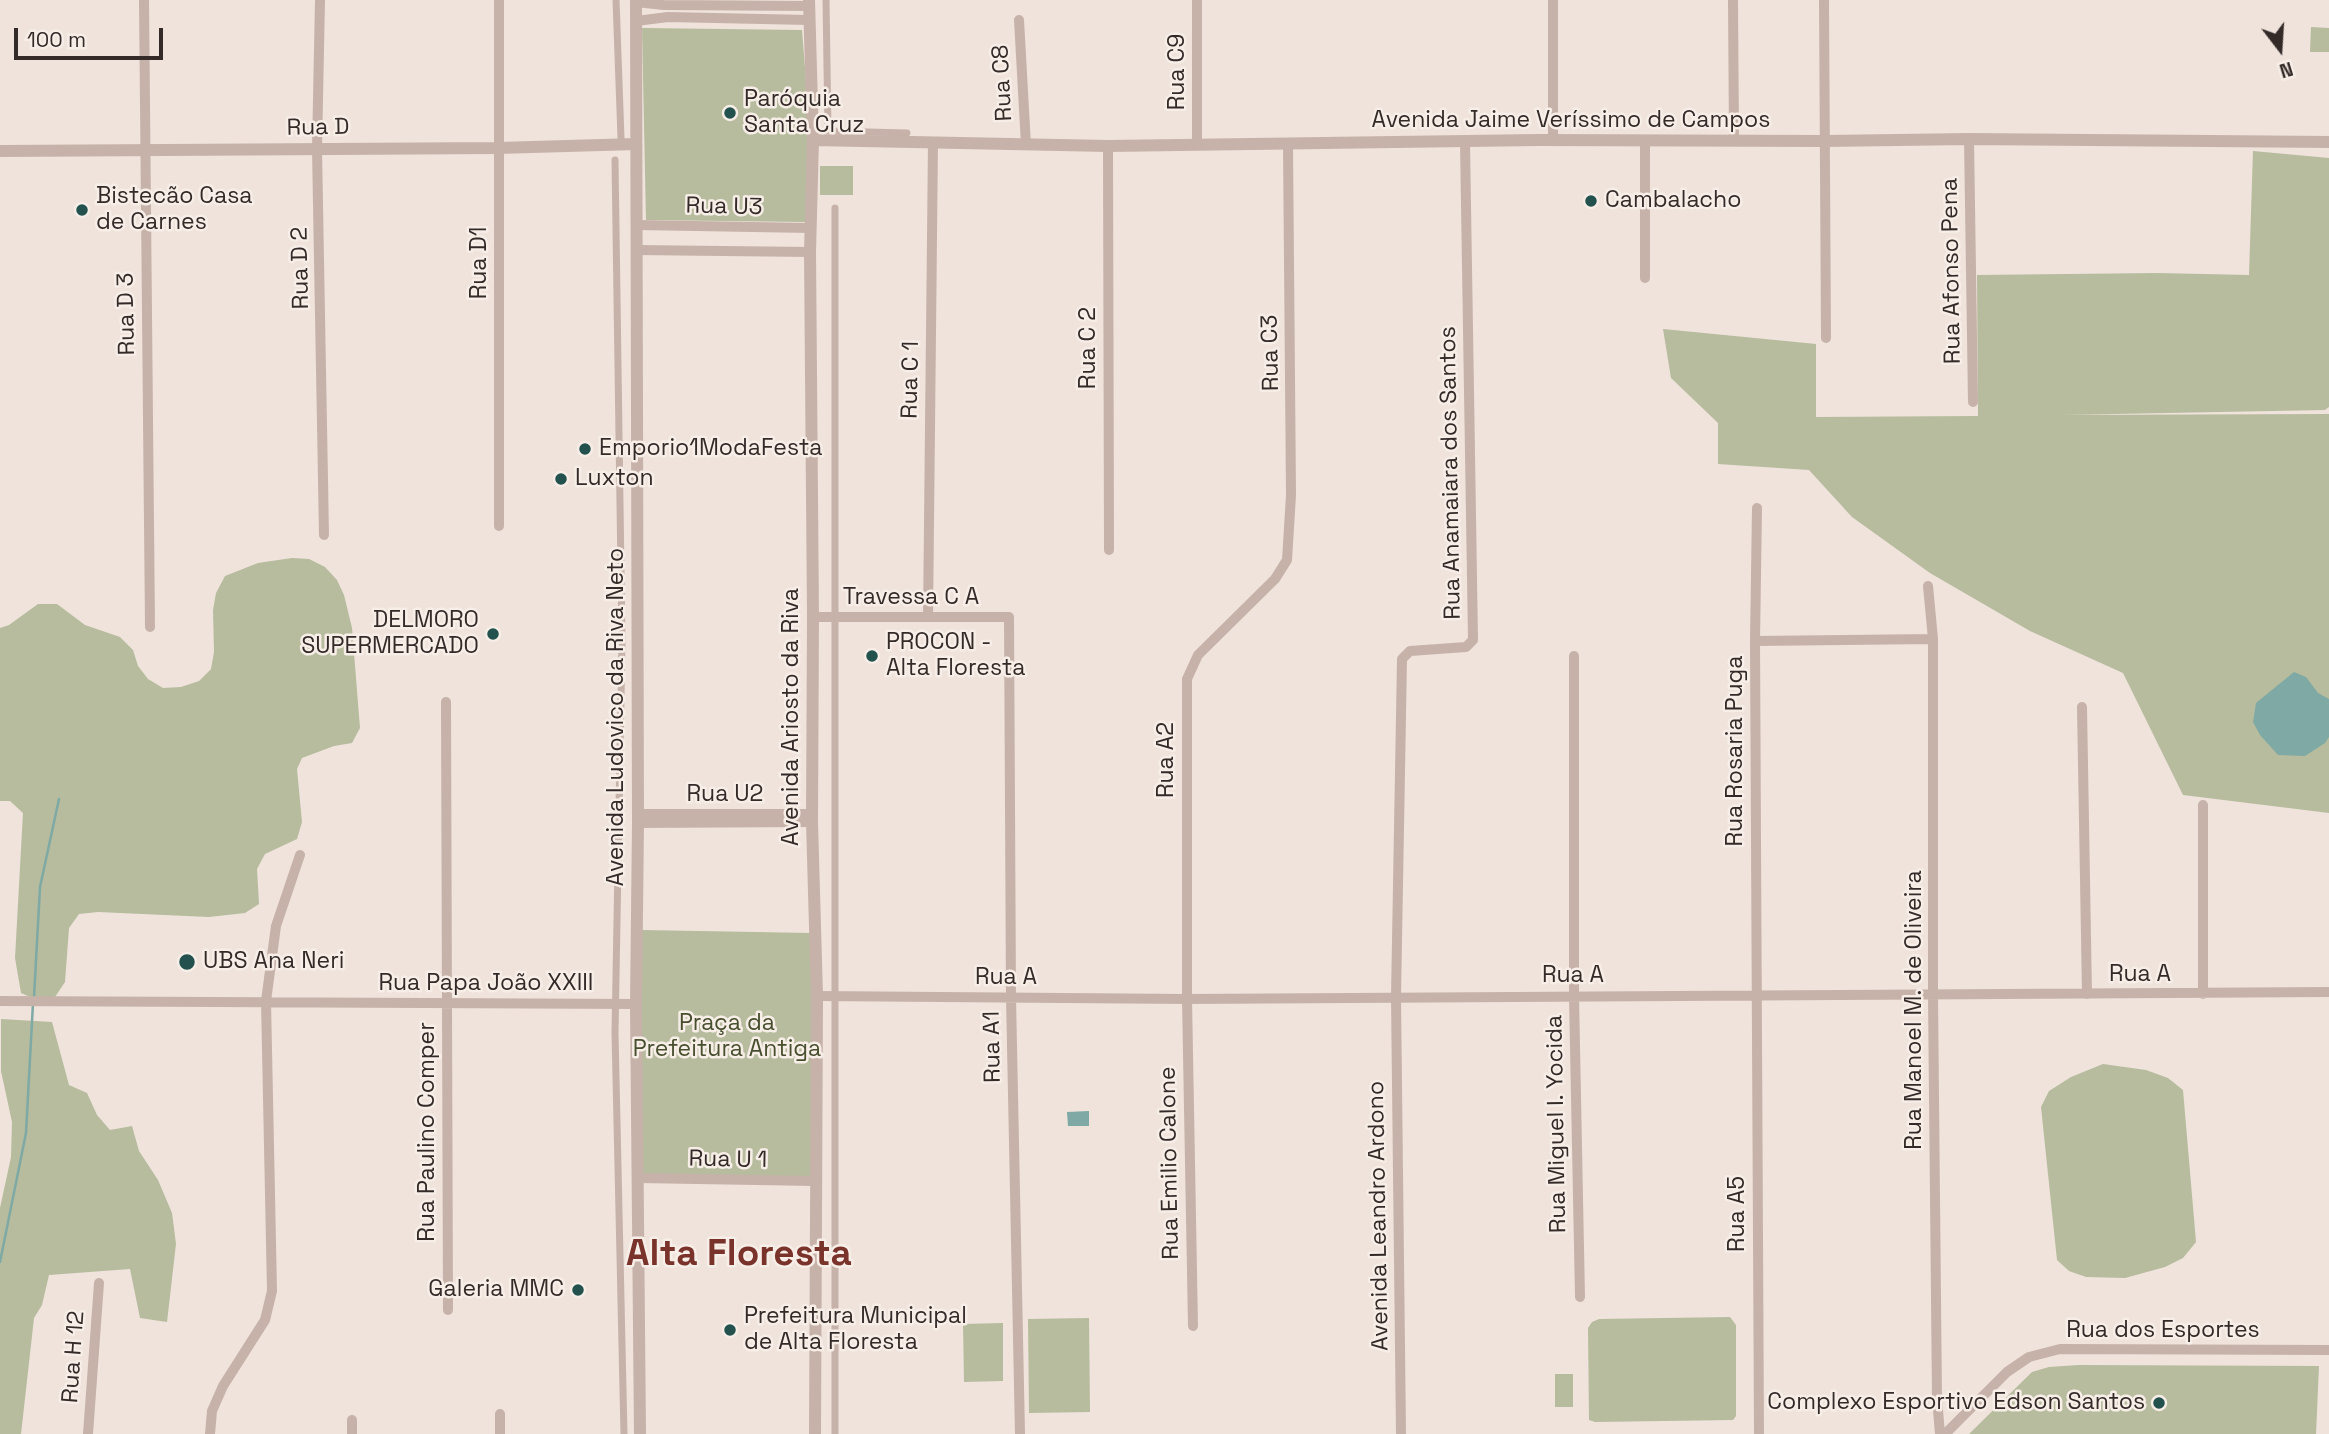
<!DOCTYPE html>
<meta charset="utf-8">
<style>
body{margin:0}
#map{position:relative;width:2329px;height:1434px;overflow:hidden;background:#efe3dc;font-family:"Space Grotesk",sans-serif}
canvas{display:block}
.north{position:absolute;left:2245px;top:14px;width:70px;height:70px;-webkit-text-stroke:5px #f7eee8;paint-order:stroke;rotate:163deg;font-size:19px;font-weight:700;line-height:28px;text-align:center;color:#342a28}
.north::after{content:'';display:block;margin:auto;width:24px;height:32px;background:#342a28;clip-path:polygon(50% 0,100% 100%,50% 72%,0 100%)}
.scale{position:absolute;left:14px;top:28px;width:149px;height:32px;box-sizing:border-box;border:4px solid #342a28;border-top:0;padding-left:9px;font-size:21px;line-height:24px;white-space:nowrap;color:#342a28;-webkit-text-stroke:5px #f7eee8;paint-order:stroke}
</style>
<div id="map">
<canvas width="2329" height="1434"></canvas>
<div class="north">N</div>
<div class="scale">100 m</div>
</div>
<script>
const c = document.querySelector('canvas').getContext('2d');
c.lineJoin = 'round';
function fill(path, color) { c.fillStyle = color; c.fill(path, 'evenodd'); }
const shape = rows => new Path2D(rows.map(r => 'M' + r).join(''));
function trace(path, color, width, dash) { c.strokeStyle = color; c.lineWidth = width; c.lineCap = dash ? 'butt' : 'round'; c.setLineDash(dash || []); c.stroke(path); }
function drawText(font, color, halo, rows, align = 'center') {
  c.font = font + ' "Space Grotesk",sans-serif'; c.lineWidth = 5; c.setLineDash([]); c.textBaseline = 'middle'; c.strokeStyle = halo; c.fillStyle = color; for (const [text, x, y, turn = 0] of rows) {
    c.save(); c.translate(x, y); c.rotate((+turn || 0) * Math.PI / 180); c.textAlign = isNaN(turn) ? turn : align; if (halo) c.strokeText(text, 0, 0); c.fillText(text, 0, 0); c.restore();
  }
}
fill(shape([
 [2311,27,2329,28,2329,52,2310,52],
 [642,28,802,30,811,144,806,222,646,220],
 [2253,151,2329,158,2329,407,2325,410,2062,415,2329,414,2329,813,2183,795,2123,673,2030,631,1930,573,1852,517,1809,470,1718,464,1718,423,1671,378,1663,329,1816,344,1816,417,1978,416,1977,275,2157,273,2249,275],
 [820,166,853,166,853,195,820,195],
 [292,558,309,559,325,567,337,580,344,595,352,628,360,728,352,743,334,746,302,758,297,769,302,822,297,839,265,854,257,869,259,904,245,913,209,917,98,912,79,914,69,928,65,982,55,997,37,1000,21,993,15,958,23,813,10,801,0,801,0,628,9,625,38,604,57,604,85,625,120,637,133,650,138,666,148,679,163,688,181,687,199,681,211,669,214,652,213,610,216,593,225,576,258,563],
 [641,930,812,933,813,1177,642,1174],
 [1,1019,52,1022,69,1085,87,1093,97,1115,110,1130,132,1126,139,1151,158,1180,172,1213,176,1244,167,1322,140,1318,130,1269,49,1275,42,1305,34,1318,21,1434,0,1434,0,1208,11,1157,12,1122,1,1071],
 [2103,1064,2146,1070,2168,1078,2183,1090,2196,1242,2183,1258,2165,1267,2125,1278,2086,1277,2069,1271,2057,1260,2041,1107,2049,1091,2071,1077],
 [1730,1317,1736,1325,1736,1416,1733,1420,1595,1422,1589,1420,1588,1328,1592,1322,1599,1319],
 [1089,1318,1090,1412,1029,1413,1028,1319],
 [1003,1323,1003,1381,964,1382,963,1324],
 [2079,1365,2319,1366,2316,1434,1969,1434,2032,1372,2049,1367],
 [1555,1374,1573,1374,1573,1407,1555,1407]
]), '#b6bc9d');
fill(shape([
 [2294,672,2306,677,2318,693,2329,699,2329,737,2325,743,2305,756,2278,755,2260,735,2253,722,2256,703],
 [1089,1111,1089,1126,1068,1126,1067,1112]
]), '#7ea9a5');
trace(shape([
 [34,997,40,887,59,799],
 [0,1262,26,1133,33,1003]
]), '#7ea9a5', 2.5);
trace(shape([
 [616,0,621,138],
 [826,0,828,131,907,133],
 [615,160,622,641,615,1033,624,1434],
 [835,1434,835,208]
]), '#c6b2a9', 7);
trace(shape([
 [144,0,150,627],
 [320,0,317,149,324,535],
 [1733,0,1734,140],
 [1824,0,1826,338],
 [636,2,664,5,809,6],
 [1019,20,1026,145],
 [636,21,668,17,809,20],
 [1969,139,1973,402],
 [1553,140,1553,0],
 [1645,142,1645,278],
 [1197,144,1197,0],
 [1108,146,1109,550],
 [637,225,811,228],
 [636,250,810,252],
 [1757,508,1755,641,1759,1434],
 [499,526,499,0],
 [1928,586,1933,639,1933,995,1937,1398,1940,1434],
 [813,617,1009,617,1011,997,1020,1434],
 [928,617,933,142],
 [1755,641,1933,639],
 [1574,656,1574,996,1580,1297],
 [446,702,448,1310],
 [2082,707,2087,994],
 [2203,805,2203,994],
 [638,814,812,814],
 [638,823,812,822],
 [817,996,1187,999,2329,992],
 [0,1001,636,1004],
 [638,1178,816,1181],
 [1193,1326,1187,999,1187,679,1198,655,1275,579,1287,560,1291,495,1288,145],
 [500,1414,500,1434],
 [352,1420,352,1434],
 [88,1434,99,1283],
 [210,1434,212,1411,223,1386,265,1320,272,1291,266,1001,276,926,300,855],
 [1401,1434,1396,997,1402,659,1410,651,1466,647,1473,640,1465,142],
 [1945,1434,2007,1372,2029,1357,2060,1349,2329,1350]
]), '#c6b2a9', 10);
trace(shape([
 [636,0,638,823,636,1004,640,1434],
 [809,0,813,140,810,252,813,617,812,822,817,996,815,1434],
 [813,140,1108,146,1538,140,1824,141,1969,139,2329,142],
 [0,151,498,148,636,144]
]), '#c6b2a9', 12);
for (const [x, y, r, color] of [
 [730,113,7,"#22514e"],
 [1591,201,7,"#22514e"],
 [82,210,7,"#22514e"],
 [585,449,7,"#22514e"],
 [561,479,7,"#22514e"],
 [493,634,7,"#22514e"],
 [872,656,7,"#22514e"],
 [187,962,9,"#22514e"],
 [578,1290,7,"#22514e"],
 [730,1330,7,"#22514e"],
 [2159,1403,7,"#22514e"]
]) { const dot = new Path2D(); dot.arc(x, y, r, 0, 2 * Math.PI); c.fillStyle = color; c.fill(dot); trace(dot, '#f7eee8', 2.5); }
drawText('23px', '#342a28', '#f7eee8', [
 ["Rua C9",1178,72,-90],
 ["Rua C8",1003,83,-93],
 ["Avenida Jaime Veríssimo de Campos",1571,121],
 ["Rua D",318,128,-1],
 ["Rua U3",724,207,1],
 ["Rua D1",480,263,-90],
 ["Rua D 2",301,268,-91],
 ["Rua Afonso Pena",1952,271,-91],
 ["Rua D 3",127,314,-91],
 ["Rua C 2",1089,348,-90],
 ["Rua C3",1271,353,-91],
 ["Rua C 1",911,380,-89],
 ["Rua Anamaiara dos Santos",1451,473,-91],
 ["Travessa C A",911,598],
 ["Avenida Ludovico da Riva Neto",617,717,-90],
 ["Avenida Ariosto da Riva",792,717,-90],
 ["Rua Rosaria Puga",1736,751,-90],
 ["Rua A2",1167,760,-90],
 ["Rua U2",725,795],
 ["Rua A",2140,975],
 ["Rua A",1573,976],
 ["Rua A",1006,978],
 ["Rua Papa João XXIII",486,984],
 ["Rua Manoel M. de Oliveira",1915,1010,-90],
 ["Rua A1",993,1047,-91],
 ["Rua Miguel I. Yocida",1557,1124,-91],
 ["Rua Paulino Comper",428,1132,-90],
 ["Rua U 1",728,1160,1],
 ["Rua Emilio Calone",1170,1163,-91],
 ["Rua A5",1738,1214,-90],
 ["Avenida Leandro Ardono",1379,1216,-91],
 ["Rua dos Esportes",2163,1331],
 ["Rua H 12",74,1357,-86]
]);
drawText('23px', '#342a28', '#f7eee8', [
 ["Paróquia",744,100],
 ["Santa Cruz",744,126],
 ["Bistecão Casa",96,197],
 ["de Carnes",96,223],
 ["Cambalacho",1605,201],
 ["Emporio1ModaFesta",599,449],
 ["Luxton",575,479],
 ["DELMORO",479,621,"right"],
 ["SUPERMERCADO",479,647,"right"],
 ["PROCON -",886,643],
 ["Alta Floresta",886,669],
 ["UBS Ana Neri",203,962],
 ["Galeria MMC",564,1290,"right"],
 ["Prefeitura Municipal",744,1317],
 ["de Alta Floresta",744,1343],
 ["Complexo Esportivo Edson Santos",2145,1403,"right"]
], 'left');
drawText('23px', '#474f2e', '#f7eee8', [
 ["Praça da",727,1024],
 ["Prefeitura Antiga",727,1050]
]);
drawText('bold 37px', '#7a332a', '#f7eee8', [
 ["Alta Floresta",739,1255]
]);
</script>
